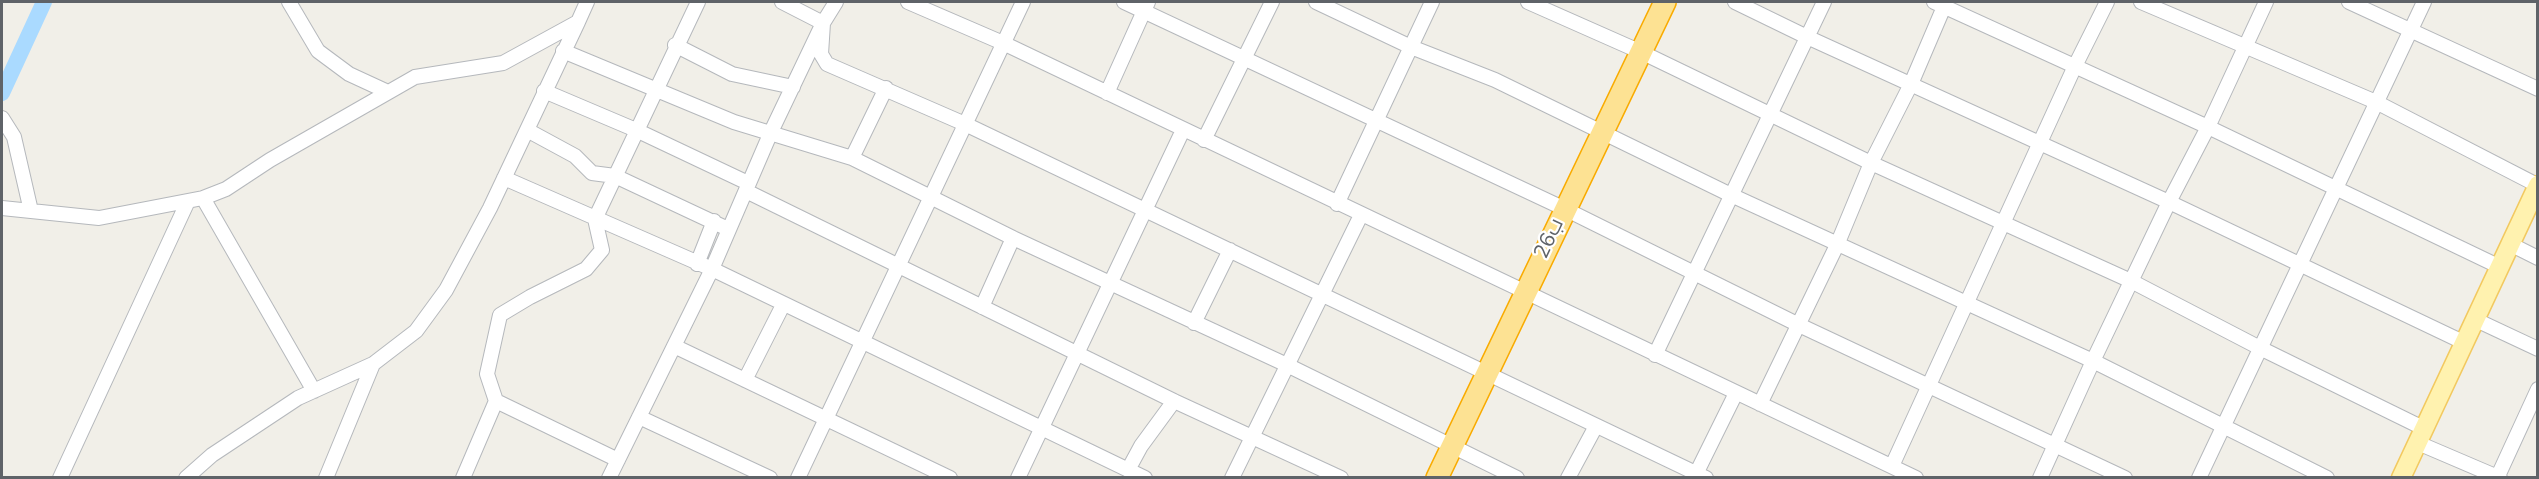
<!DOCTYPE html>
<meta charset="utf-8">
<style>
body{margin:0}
#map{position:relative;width:2539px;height:479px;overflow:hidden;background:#f1efe8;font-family:"Nunito Sans",sans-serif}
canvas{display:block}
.frame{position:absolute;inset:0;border:3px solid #5f6368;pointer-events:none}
</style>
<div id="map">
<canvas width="2539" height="479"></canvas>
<div class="frame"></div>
</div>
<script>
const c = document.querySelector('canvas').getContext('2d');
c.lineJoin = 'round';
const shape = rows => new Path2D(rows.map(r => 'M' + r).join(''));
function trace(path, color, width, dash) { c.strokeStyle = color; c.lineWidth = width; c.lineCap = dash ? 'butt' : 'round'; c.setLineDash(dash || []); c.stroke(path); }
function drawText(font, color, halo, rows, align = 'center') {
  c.font = font + ' "Nunito Sans",Cairo,sans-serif'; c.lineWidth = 4.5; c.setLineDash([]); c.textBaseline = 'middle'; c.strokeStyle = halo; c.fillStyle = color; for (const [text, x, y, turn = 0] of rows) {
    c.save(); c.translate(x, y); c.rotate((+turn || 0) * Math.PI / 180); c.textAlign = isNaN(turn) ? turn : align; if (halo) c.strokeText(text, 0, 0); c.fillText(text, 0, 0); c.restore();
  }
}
trace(shape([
 [2,93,44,2]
]), '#aadaff', 16);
const minor = shape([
 [289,2,318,51,349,74,388,92],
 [782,2,823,23,821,54,827,64,965,124,1706,478],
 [908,2,1003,43,1916,478],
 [1124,2,1565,209,1799,325,2125,478],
 [1316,2,1411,47,1495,80,1731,195,2093,361,2327,478],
 [1528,2,1641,52,1871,163,2131,281,2260,348,2423,428],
 [1735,2,1807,37,2169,202,2463,342],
 [1934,2,2208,127,2498,266],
 [2141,2,2376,102,2537,185],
 [2349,2,2538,89],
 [675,45,732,74,793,87],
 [563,51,734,122,852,158,1013,238,1287,365,1517,478],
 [544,91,636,130,748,183],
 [1107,93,1148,2],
 [2,118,14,137,31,211],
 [527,130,575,156,592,173,615,176],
 [1204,140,1272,2],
 [852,158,886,88],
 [615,176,728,229],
 [504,178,712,269,1145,478],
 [746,191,1174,401,1341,478],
 [203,198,314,391],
 [1337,204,1432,2],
 [2,208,99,218,203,198,226,189,270,160,415,77,503,63,578,22,587,2],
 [2510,244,2538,258],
 [697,264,714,221],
 [982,307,1013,238],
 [2474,319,2538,349],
 [1194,323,1230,250],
 [674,346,950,478],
 [1655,355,1824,2],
 [745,380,783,305],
 [496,401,618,460],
 [1760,404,1837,245,1871,163,1911,84,1946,2],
 [639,417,770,478],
 [2418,443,2500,478],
 [1892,466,2075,66,2107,2],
 [1128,470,1141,446,1174,401],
 [2498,476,2538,389],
 [60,478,188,201],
 [186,478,212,455,298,398,373,364,416,331,446,290,490,208,578,22],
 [326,478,373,364],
 [463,478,496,401,487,374,500,315,530,297,586,269,602,250,595,219,698,2],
 [609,478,712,269,771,132,823,23,836,2],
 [798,478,1023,2],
 [1018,478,1183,130],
 [1232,478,1361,215],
 [1568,478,1596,426],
 [1694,478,1736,393],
 [2040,478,2093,361,2169,202,2208,127,2266,2],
 [2199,478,2424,2]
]);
const major = shape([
 [2401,478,2538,185]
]);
const highway = shape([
 [1437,478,1665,2]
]);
trace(minor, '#b5b8bc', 16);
trace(major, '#f2c960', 21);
trace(highway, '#f9ab00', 24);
trace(minor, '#fff', 14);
trace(major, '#fff2af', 18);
trace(highway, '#fde293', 21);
drawText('21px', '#5f6368', '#fff', [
 ["26ب",1550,239,-65]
]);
</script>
